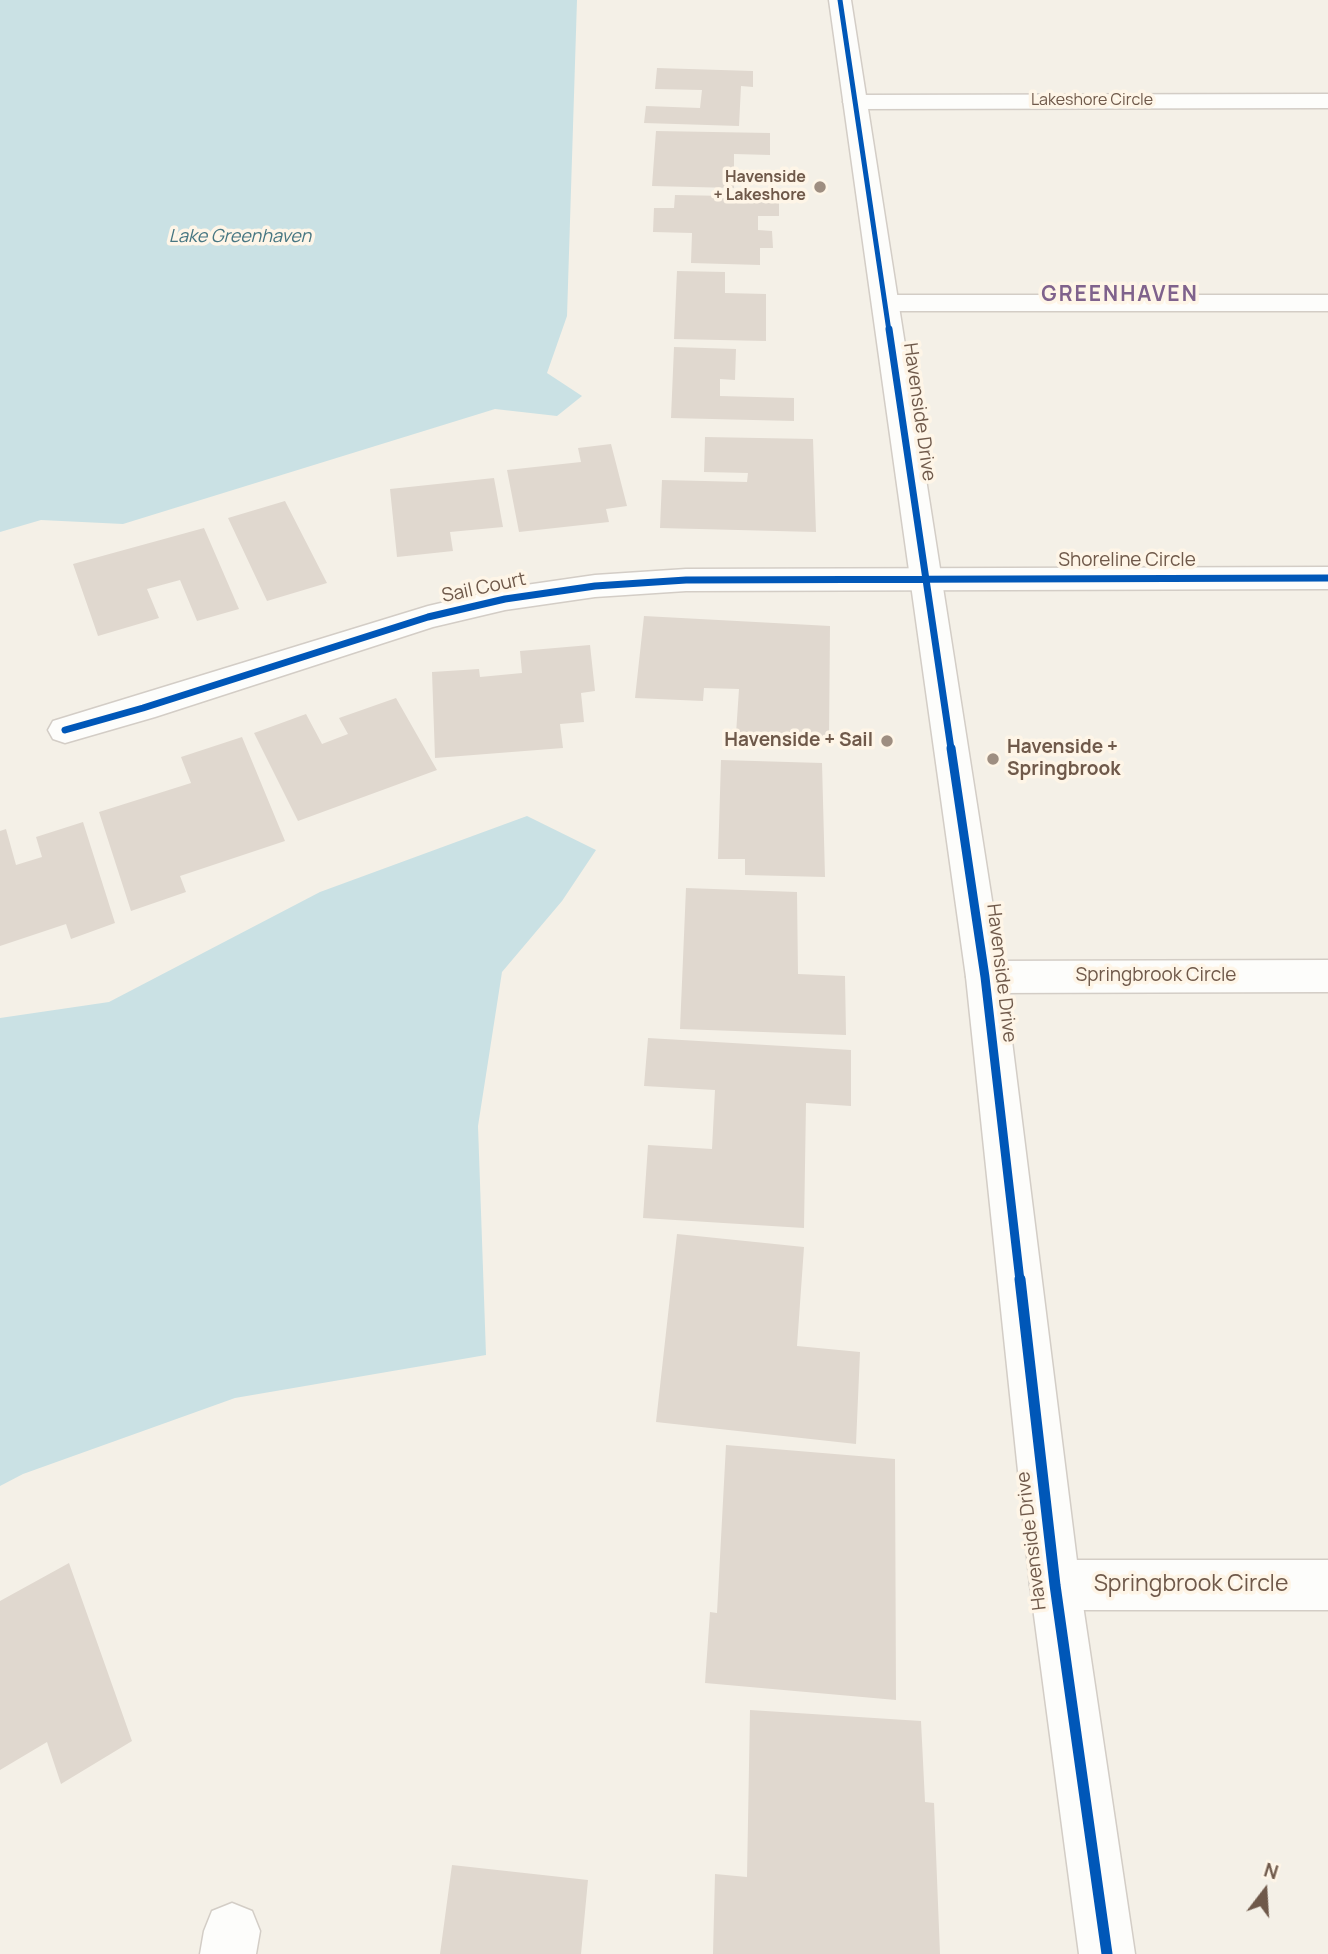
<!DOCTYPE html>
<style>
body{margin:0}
#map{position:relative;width:1328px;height:1954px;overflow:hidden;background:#f4f0e7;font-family:Manrope,sans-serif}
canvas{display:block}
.north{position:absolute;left:1230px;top:1856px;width:70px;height:70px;-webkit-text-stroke:5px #fef5e7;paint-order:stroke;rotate:17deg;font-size:19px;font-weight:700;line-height:28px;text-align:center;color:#6f594a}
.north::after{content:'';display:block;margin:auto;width:24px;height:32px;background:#6f594a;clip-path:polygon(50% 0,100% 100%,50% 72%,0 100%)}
</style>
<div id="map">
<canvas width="1328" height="1954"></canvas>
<div class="north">N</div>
</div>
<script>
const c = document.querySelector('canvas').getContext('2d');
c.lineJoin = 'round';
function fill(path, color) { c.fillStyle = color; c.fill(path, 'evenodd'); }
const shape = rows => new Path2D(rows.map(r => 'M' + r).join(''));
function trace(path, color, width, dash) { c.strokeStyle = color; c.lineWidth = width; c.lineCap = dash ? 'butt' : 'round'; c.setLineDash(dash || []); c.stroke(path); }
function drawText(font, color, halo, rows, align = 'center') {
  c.font = font + ' Manrope,sans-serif'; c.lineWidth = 7; c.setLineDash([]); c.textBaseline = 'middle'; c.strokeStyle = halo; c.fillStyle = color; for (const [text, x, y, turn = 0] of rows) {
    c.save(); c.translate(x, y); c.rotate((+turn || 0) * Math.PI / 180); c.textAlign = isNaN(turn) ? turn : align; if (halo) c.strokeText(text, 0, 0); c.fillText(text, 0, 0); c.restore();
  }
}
fill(shape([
 [0,0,577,0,567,316,547,373,582,396,557,416,495,409,123,524,41,520,0,532],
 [527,816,596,850,562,901,502,972,478,1126,486,1355,235,1398,23,1474,0,1486,0,1018,109,1002,320,892]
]), '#cae1e4');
fill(shape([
 [657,68,753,71,753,87,741,86,739,126,644,123,646,106,700,108,702,90,655,89],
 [656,131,770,133,770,155,734,154,734,188,652,186],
 [675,195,779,197,779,216,758,216,758,230,772,231,773,248,760,248,760,265,691,263,692,233,653,232,654,208,674,208],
 [677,271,725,272,725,293,766,294,766,341,674,339],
 [674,347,736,349,735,380,720,379,720,396,794,398,794,421,671,418],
 [705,437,813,439,816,532,660,528,662,480,747,482,748,473,704,472],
 [611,444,627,506,606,509,609,522,519,532,507,470,581,462,578,448],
 [494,478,503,527,450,532,453,551,397,557,390,489],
 [285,501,327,583,267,601,228,518],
 [204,528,239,609,197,621,180,580,147,589,159,618,98,636,73,564],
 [644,616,830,626,829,738,736,734,739,689,704,688,703,701,635,698],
 [590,645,595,691,581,693,584,722,560,724,563,748,435,758,432,672,479,669,480,677,522,673,520,651],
 [396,698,437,770,298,821,254,733,306,714,322,744,348,734,339,718],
 [242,737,285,841,180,876,186,892,131,911,99,812,191,783,181,757],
 [721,760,822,763,825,877,745,875,745,859,718,859],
 [83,822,115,923,71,939,66,924,0,946,0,831,6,829,16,865,42,857,36,837],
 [686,888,797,892,798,974,845,976,846,1035,680,1029],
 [648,1038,851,1050,851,1106,806,1103,804,1228,643,1218,648,1145,712,1149,715,1090,644,1086],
 [677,1234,804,1247,797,1346,860,1352,856,1444,656,1422],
 [726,1445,895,1459,896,1700,705,1683,710,1612,717,1613],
 [69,1563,132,1741,61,1784,47,1742,0,1770,0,1601],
 [750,1710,921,1721,925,1802,934,1803,940,1954,713,1954,715,1874,747,1877],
 [452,1865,588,1880,581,1954,440,1954]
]), '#e0d8cf');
const minor = shape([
 [1328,94,1328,108,855,109,847,107,843,102,847,97,855,95,1328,94],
 [885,295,1328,295,1328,311,885,311,876,309,872,303,876,297,885,295],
 [1328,567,1328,589,686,591,595,597,505,610,433,627,155,717,65,743,53,739,48,730,53,721,428,606,505,588,595,575,686,569,1328,567],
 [1328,960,1328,992,985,993,971,988,966,977,971,966,985,961,1328,960],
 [1055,1560,1328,1560,1328,1610,1055,1610,1038,1602,1030,1585,1038,1568,1055,1560],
 [232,1903,252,1911,260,1931,256,1954,200,1954,204,1931,212,1911,232,1903]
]);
const tertiary = shape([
 [829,0,851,0,1004,977,1080,1585,1135,1954,1079,1954,1030,1585,966,977,829,0]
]);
trace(minor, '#d3cdc6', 3);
trace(tertiary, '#d3cdc6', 3);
fill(minor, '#fdfdfb');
fill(tertiary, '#fdfdfb');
trace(shape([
 [840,0,889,331]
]), '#0057b8', 5);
trace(shape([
 [889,329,951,749],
 [65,730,143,708,428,617,505,599,595,586,686,580,1328,578]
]), '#0057b8', 7);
trace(shape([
 [951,748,985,977,1020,1281]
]), '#0057b8', 9);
trace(shape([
 [1020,1279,1055,1585,1107,1954]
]), '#0057b8', 11);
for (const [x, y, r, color] of [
 [820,187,7,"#9e8e81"],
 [887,741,7,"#9e8e81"],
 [993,759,7,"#9e8e81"]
]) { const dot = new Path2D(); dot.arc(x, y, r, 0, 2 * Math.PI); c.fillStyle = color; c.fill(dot); trace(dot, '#fef5e7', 2.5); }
drawText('16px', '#6f594a', '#fef5e7', [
 ["Lakeshore Circle",1092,101]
]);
drawText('bold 16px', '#6f594a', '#fef5e7', [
 ["Havenside",806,178],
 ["+ Lakeshore",806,196]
], 'right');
drawText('italic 18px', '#467682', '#fef5e7', [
 ["Lake Greenhaven",240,237]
]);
drawText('19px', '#6f594a', '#fef5e7', [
 ["Havenside Drive",919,412,82],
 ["Shoreline Circle",1127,561],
 ["Sail Court",484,588,-12],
 ["Havenside Drive",1001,973,83],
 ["Springbrook Circle",1156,976],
 ["Havenside Drive",1032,1541,-97]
]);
drawText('bold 19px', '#6f594a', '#fef5e7', [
 ["Havenside + Sail",873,741],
 ["Havenside +",1007,748,"left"],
 ["Springbrook",1007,770,"left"]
], 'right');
c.letterSpacing = '2px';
drawText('bold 21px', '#7f628c', '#fef5e7', [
 ["GREENHAVEN",1120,295]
]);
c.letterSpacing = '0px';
drawText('23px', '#6f594a', '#fef5e7', [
 ["Springbrook Circle",1191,1585]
]);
</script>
